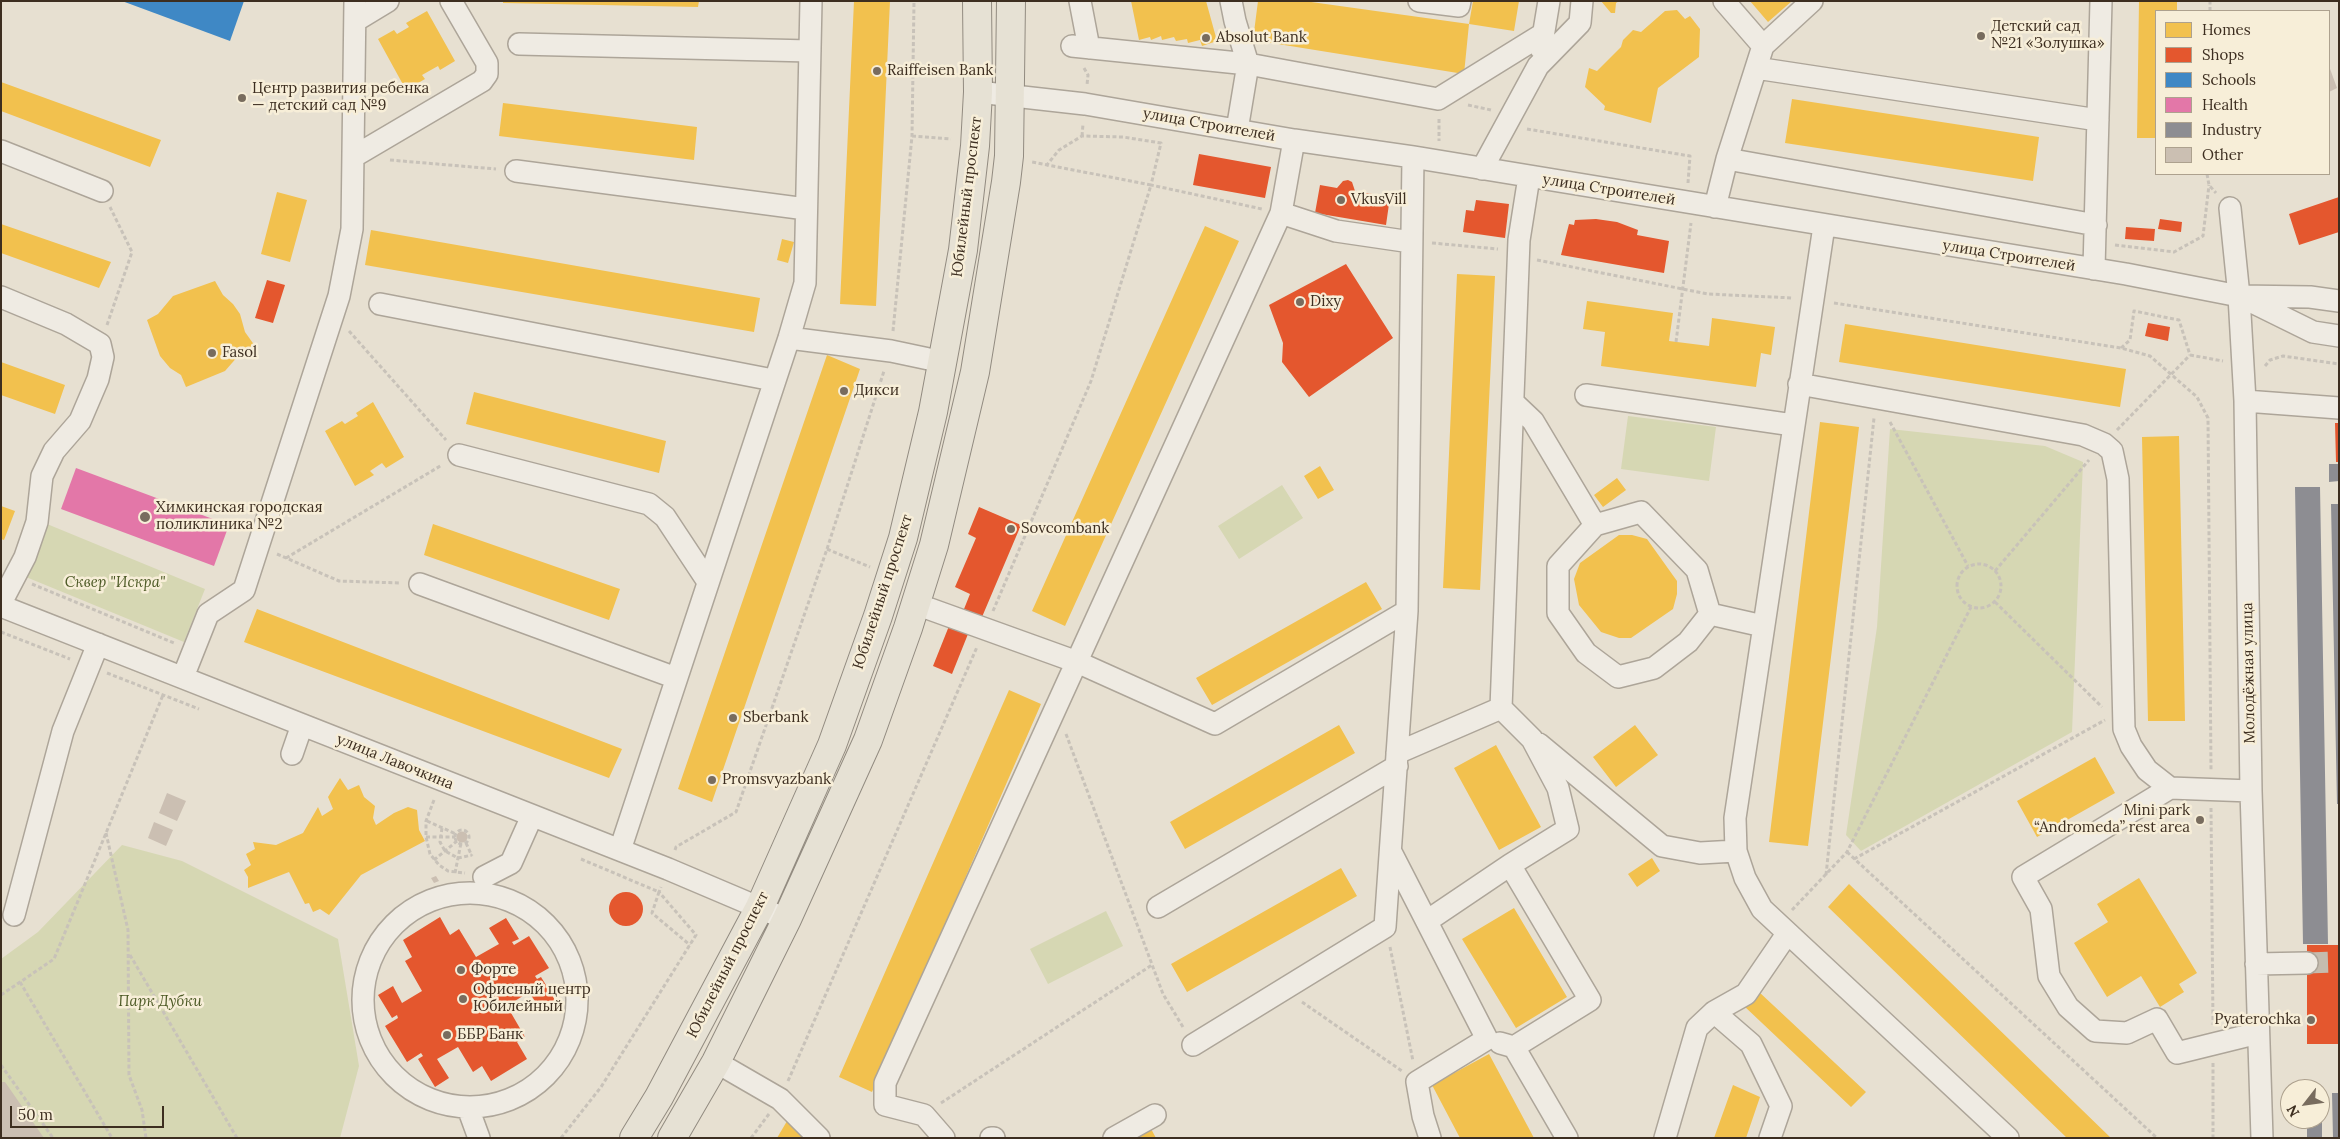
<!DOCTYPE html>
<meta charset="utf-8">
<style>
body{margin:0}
#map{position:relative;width:2340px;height:1139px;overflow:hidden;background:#e7e0d1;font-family:Lora,serif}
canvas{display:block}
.frame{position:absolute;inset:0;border:2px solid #3d2e20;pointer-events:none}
.legend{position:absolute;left:2155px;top:10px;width:175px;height:165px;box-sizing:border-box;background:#f7eed8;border:1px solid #ada18e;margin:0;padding:6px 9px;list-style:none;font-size:15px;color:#3d2e20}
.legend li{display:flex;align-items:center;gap:10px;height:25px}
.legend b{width:25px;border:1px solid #ada18e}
.north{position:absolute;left:2280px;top:1079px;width:50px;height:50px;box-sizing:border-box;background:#f7eed8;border:1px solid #ada18e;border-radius:50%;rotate:240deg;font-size:14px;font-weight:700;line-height:20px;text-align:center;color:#3d2e20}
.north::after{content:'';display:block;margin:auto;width:18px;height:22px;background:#786c5e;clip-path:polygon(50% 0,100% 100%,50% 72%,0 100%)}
.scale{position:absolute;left:10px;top:1106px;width:154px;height:22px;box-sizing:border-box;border:2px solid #3d2e20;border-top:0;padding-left:6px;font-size:15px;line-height:18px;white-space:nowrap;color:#3d2e20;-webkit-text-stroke:4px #f7eed8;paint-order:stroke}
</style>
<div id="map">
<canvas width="2340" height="1139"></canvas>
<div class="frame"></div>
<ul class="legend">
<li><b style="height:14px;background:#f2c14e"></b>Homes</li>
<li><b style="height:14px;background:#e4572e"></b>Shops</li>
<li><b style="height:14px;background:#3f88c5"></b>Schools</li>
<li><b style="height:14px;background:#e377a8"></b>Health</li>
<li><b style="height:14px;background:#8d8d92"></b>Industry</li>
<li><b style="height:14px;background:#cbbfb2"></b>Other</li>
</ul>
<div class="north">N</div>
<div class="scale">50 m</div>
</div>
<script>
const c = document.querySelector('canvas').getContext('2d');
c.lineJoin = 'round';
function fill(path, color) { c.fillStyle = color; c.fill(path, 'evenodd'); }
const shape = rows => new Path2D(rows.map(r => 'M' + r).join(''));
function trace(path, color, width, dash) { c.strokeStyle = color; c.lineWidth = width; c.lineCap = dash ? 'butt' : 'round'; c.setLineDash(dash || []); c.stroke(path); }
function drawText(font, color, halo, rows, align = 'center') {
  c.font = font + ' Lora,serif'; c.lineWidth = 5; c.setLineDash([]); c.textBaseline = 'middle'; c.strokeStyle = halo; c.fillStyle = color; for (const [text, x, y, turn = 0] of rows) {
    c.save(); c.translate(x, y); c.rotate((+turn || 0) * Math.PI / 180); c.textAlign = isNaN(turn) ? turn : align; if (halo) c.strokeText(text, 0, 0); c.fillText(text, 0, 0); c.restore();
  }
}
fill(shape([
 [1628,416,1716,427,1709,481,1621,469],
 [1890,429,2045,446,2083,462,2072,732,1861,851,1846,835,1877,627],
 [1282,485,1303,518,1239,559,1218,526],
 [47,524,205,589,184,642,26,577],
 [122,845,182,861,338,939,359,1066,340,1138,1,1138,1,959,38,932],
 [1106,911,1123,946,1048,984,1030,949]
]), '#d6d7b3');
fill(shape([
 [503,1,699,1,698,7,503,3],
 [854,1,890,1,876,306,840,304],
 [1131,1,1206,1,1217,41,1202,46,1200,40,1188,43,1187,39,1176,41,1174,37,1162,40,1161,36,1151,40,1150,37,1139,40],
 [1258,1,1304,1,1469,24,1464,74,1253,40],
 [1473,1,1519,1,1514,31,1469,24],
 [1601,1,1619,1,1616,3,1615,13,1611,13],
 [1750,1,1792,1,1768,22],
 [2139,1,2177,1,2177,11,2156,11,2156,138,2137,138],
 [1677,10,1685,19,1690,16,1700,29,1699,57,1658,88,1651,123,1604,110,1605,106,1585,87,1589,68,1597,71,1621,47,1623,40,1633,30,1641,32,1665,11],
 [427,11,455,61,440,70,438,66,422,75,425,79,406,90,378,39,394,30,397,34,409,27,406,23],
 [1,82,161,140,150,167,1,111],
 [1792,99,2039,137,2033,181,1785,143],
 [503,103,697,127,694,160,499,136],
 [277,192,307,200,290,262,261,254],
 [1,224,111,262,99,288,1,253],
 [1205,226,1239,241,1065,626,1032,611],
 [371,230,760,298,754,332,365,265],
 [782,239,794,242,788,263,777,260],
 [1457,274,1495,276,1480,590,1443,588],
 [215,281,223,295,233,304,240,314,245,332,255,346,239,355,225,371,186,387,181,375,170,368,160,356,147,320,158,314,173,296],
 [1587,301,1673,313,1669,341,1709,346,1712,318,1775,327,1771,355,1761,353,1756,387,1601,366,1605,332,1583,329],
 [1845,324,2126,369,2120,407,1839,362],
 [827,355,860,369,712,802,678,789],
 [1,362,65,385,55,414,1,395],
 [474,392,666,441,659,473,466,424],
 [373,402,404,457,386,468,382,463,370,471,374,475,355,486,325,431,342,421,345,424,358,416,356,413],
 [1820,422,1859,427,1808,846,1769,842],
 [2179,436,2185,721,2148,721,2142,437],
 [1320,466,1334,490,1318,499,1304,476],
 [1617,478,1626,490,1603,507,1594,495],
 [1,506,15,511,4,540,1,539],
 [433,524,620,589,609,620,424,555],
 [1619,535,1632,535,1647,539,1677,581,1677,594,1673,609,1631,638,1619,638,1601,632,1579,605,1574,579,1580,563],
 [1366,582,1382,609,1212,705,1196,678],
 [257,609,622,749,609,778,244,642],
 [1009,690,1041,704,872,1092,839,1077],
 [1339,725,1355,753,1185,849,1170,822],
 [1635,725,1658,755,1616,787,1593,757],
 [1496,745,1541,827,1499,850,1454,768],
 [2095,757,2115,793,2037,837,2017,801],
 [340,778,348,790,359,785,364,797,375,806,373,818,376,825,394,813,408,807,417,810,419,830,425,841,361,875,329,915,320,909,313,912,309,903,305,904,289,872,248,888,248,877,244,870,251,865,246,854,255,849,253,842,276,845,303,833,318,807,322,816,333,809,328,797],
 [1652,858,1660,871,1637,887,1628,874],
 [1341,868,1357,896,1187,992,1171,964],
 [2139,878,2197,973,2179,984,2184,992,2160,1007,2141,976,2107,997,2074,943,2108,922,2097,904],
 [1849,884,2111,1138,2067,1138,1828,907],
 [1514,908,1567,997,1516,1028,1462,939],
 [1758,991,1866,1092,1851,1107,1744,1006],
 [1489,1054,1534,1138,1460,1138,1432,1085],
 [1733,1085,1760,1097,1746,1138,1714,1138],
 [790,1116,806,1138,777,1138],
 [1150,1127,1156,1138,1131,1138]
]), '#f2c14e');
fill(shape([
 [1199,154,1271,167,1265,198,1193,185],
 [1348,180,1352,182,1355,191,1390,197,1386,225,1315,213,1320,185,1337,188,1343,181],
 [2339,197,2339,232,2299,245,2289,214],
 [1476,200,1509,204,1505,238,1463,232,1466,210,1474,211],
 [1596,219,1617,222,1638,230,1637,235,1669,241,1664,273,1561,255,1569,224,1574,225,1575,220],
 [2160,219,2182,222,2181,232,2158,229],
 [2126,227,2155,229,2154,241,2125,239],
 [1346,264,1393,338,1309,397,1282,362,1283,343,1269,305],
 [267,280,285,285,273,323,255,318],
 [2148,323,2170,327,2168,341,2145,336],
 [2335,423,2339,423,2339,462,2336,462],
 [979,507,1021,525,982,617,964,609,970,594,955,587,976,538,968,534],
 [949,626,968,634,952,674,933,666],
 '609 909a17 17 0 1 1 34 0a17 17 0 1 1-34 0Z',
 [440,917,450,935,459,929,476,957,499,944,489,928,506,918,519,939,512,942,514,945,529,936,549,968,535,976,537,979,541,977,557,1003,542,1012,529,992,507,1006,525,1037,517,1042,527,1059,491,1081,482,1066,473,1072,458,1047,437,1059,449,1078,435,1087,418,1059,423,1056,421,1053,407,1062,385,1026,398,1018,397,1015,392,1018,378,995,393,986,402,1003,422,991,405,961,412,957,403,940],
 [2307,945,2339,945,2339,1044,2307,1044]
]), '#e4572e');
fill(shape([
 [122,1,244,1,230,41]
]), '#3f88c5');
fill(shape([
 [76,468,229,525,214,566,61,509]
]), '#e377a8');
fill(shape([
 [2329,464,2339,464,2339,481,2329,482],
 [2295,487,2320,487,2328,944,2303,944],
 [2331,504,2339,504,2339,804,2337,804],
 [2322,1086,2322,1138,2307,1138,2307,1119,2320,1119,2320,1089,2306,1089,2306,1087],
 [2332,1093,2339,1093,2339,1138,2333,1138]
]), '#8d8d92');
fill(shape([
 [2329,66,2337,88,2329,92],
 [167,793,186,801,177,821,159,813],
 [154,822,173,830,166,846,148,838],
 '456.5 837a5.5 5.5 0 1 1 11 0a5.5 5.5 0 1 1-11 0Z',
 [436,876,439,881,434,883,431,878],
 [1,1082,5,1082,44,1138,1,1138]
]), '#cbbfb2');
trace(shape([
 [2307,963,2339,962]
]), '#c5bcae', 21, [21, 11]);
const minor = shape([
 [1080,1,1089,48],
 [1231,1,1235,21,1248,64,1237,130],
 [1419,1,1459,6,1460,1],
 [1724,1,1763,46],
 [1812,1,1763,46,1756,68,2098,120],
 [355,21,388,1],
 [519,44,810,51],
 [1072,46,1248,64,1438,99,1543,34],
 [1541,49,1549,1],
 [978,92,1085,104,1294,140,1413,157,2126,274,2239,296,2310,297,2339,301],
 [1,151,102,191],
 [353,157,482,81,487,74,487,63,451,1],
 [1727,159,2096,225],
 [1482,169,1538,66,1580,23,1582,1],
 [516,171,806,209],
 [1715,207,1727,159,1756,68],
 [2230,208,2239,296,2245,401,2251,791,2262,1138],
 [1281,213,1336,231,1411,242],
 [1824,226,1735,818,1736,851,1745,878,1762,909,2008,1138],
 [2094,269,2101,1],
 [1,297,66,324,100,344,103,357,98,379,80,421,54,451,42,476,37,522,25,557,1,603],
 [2246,299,2313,332,2339,336],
 [380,304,773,380],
 [789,338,891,351,943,362],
 [1799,384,2083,435,2104,444,2112,451,2118,479,2124,729,2131,746,2147,770,2170,788],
 [1586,395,1793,425],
 [2245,401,2339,408],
 [1514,403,1533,421,1595,525,1641,512,1697,570,1710,614,1763,626],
 [459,455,649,504,665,517,708,582],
 [1595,525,1558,566,1558,613,1586,653,1618,677,1654,668,1688,642,1710,614],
 [420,584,676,678],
 [916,604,1077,662,1215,724,1407,611],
 [1,606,668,869,774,914],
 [183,677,208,614,244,590,339,296,352,229,355,1],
 [1539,744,1662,846,1700,853,1736,851],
 [1397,753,1501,708],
 [292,754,302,725],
 [2251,791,2170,788,2023,877,2041,909,2049,976,2068,1007,2095,1031,2127,1033,2157,1019,2177,1053,2258,1033],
 [620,850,789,338,805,283,811,1],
 [1391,852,1487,1039,1417,1082,1423,1116,1430,1138],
 [484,877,511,863,532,816],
 '363 1000a107 107 0 1 1 214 0a107 107 0 1 1-214 0Z',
 [1158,907,1397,766],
 [14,915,63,731,98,644],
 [1427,921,1510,865],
 [2256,964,2307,963],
 [1714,1012,1746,994,1787,934],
 [1500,1043,1514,1047,1567,1138],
 [1193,1045,1385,927,1407,611,1413,157],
 [1514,1047,1590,1000,1510,865,1568,829,1558,788,1532,739,1501,708,1519,240,1529,177],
 [716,1062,780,1099,819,1138],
 [468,1108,479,1138],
 [944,1138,924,1115,885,1105,885,1083,1281,213,1294,140],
 [991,1138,994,1138],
 [1114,1138,1155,1115],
 [1665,1138,1697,1028,1714,1012,1751,1044,1781,1106,1770,1138]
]);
const major = shape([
 [634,1138,659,1097,760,907,832,745,878,616,903,538,933,412,963,250,975,146,978,92,977,1],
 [672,1138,716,1062,787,919,868,740,908,628,934,545,975,372,1006,182,1009,156,1011,1]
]);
trace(minor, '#ada599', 24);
trace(major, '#928b80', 30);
trace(shape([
 [2210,11,2210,1],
 [1084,68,1088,75,1087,85],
 [1468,105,1491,110],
 [1439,119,1439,141],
 [1527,129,1690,156,1688,183],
 [912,136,951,139],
 [1082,136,1083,124],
 [390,160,496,169],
 [1046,166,1059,150,1082,136,1123,137,1161,143,1151,185,1262,209],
 [2207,174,2209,185,2216,193],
 [1432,243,1498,249],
 [2115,245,2174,252,2203,236,2209,185],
 [1537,260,1708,294,1793,298],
 [1834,303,2121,348,2150,356,2197,397,2208,418,2211,770],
 [107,325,132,252,110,207],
 [349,331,446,440],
 [893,331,912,136,914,1],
 [1676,342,1691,223],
 [2121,348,2130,340,2134,311,2179,320,2190,355],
 [2190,355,2223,361],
 [2265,366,2270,360,2283,356,2339,364],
 [1890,422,1968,566],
 [2117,430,2190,355],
 [827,549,870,567],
 [277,554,339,581,400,583],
 [286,558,442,465],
 '1957 586a22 22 0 1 1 44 0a22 22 0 1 1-44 0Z',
 [1995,571,2089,460],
 [32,584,174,643],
 [1995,602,2102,707],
 [993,611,1091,381,1151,185,1032,162],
 [1,632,70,659],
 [107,673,199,709],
 [1066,734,1163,994,1183,1027],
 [434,800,426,821,426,837,430,854,439,865,448,871,465,873],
 [2211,808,2213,1025],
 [427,821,456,834],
 [442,828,440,842,445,851,458,858,472,855],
 '455 837a7 7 0 1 1 14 0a7 7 0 1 1-14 0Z',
 [106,833,128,930,129,1075,142,1110,146,1138],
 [426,837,455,837],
 [466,843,472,856],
 [675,850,676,847,736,812,827,549,884,371],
 [1847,852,2157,1138],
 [581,859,659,892,652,913,690,945],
 [1854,859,2105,720],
 [434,860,457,841],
 [455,873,461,843],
 [1826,875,1874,418],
 [1792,910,1847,852,1971,607],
 [1390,947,1413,1061],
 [130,955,237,1138],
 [20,982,112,1138],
 [1,995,54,959,163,695],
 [1302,1002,1402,1071],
 [2213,1063,2213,1138],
 [1,1065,53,1138],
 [788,1081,977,647],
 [941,1103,1152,965],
 [561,1138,601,1087,696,935,659,892,661,887],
 [751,1138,769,1114]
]), '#c8c2b9', 3, [4, 2.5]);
trace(minor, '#efebe3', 21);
trace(major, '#e6e1d4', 28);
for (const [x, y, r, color] of [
 [1981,36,5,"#786c5e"],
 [1206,38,5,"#786c5e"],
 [877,71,5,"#786c5e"],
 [242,98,5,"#786c5e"],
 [1341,200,5,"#786c5e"],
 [1300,302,5,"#786c5e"],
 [212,353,5,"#786c5e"],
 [844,391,5,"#786c5e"],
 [145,517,6,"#786c5e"],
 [1011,529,5,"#786c5e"],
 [733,718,5,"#786c5e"],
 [712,780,5,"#786c5e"],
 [2200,820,5,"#786c5e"],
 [461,970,5,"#786c5e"],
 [463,999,5,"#786c5e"],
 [2311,1020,5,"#786c5e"],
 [447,1035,5,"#786c5e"]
]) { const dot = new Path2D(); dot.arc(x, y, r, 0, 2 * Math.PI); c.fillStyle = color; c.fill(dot); trace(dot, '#f7eed8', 2); }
drawText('15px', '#3d2e20', '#f7eed8', [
 ["Детский сад",1991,27],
 ["№21 «Золушка»",1991,44],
 ["Absolut Bank",1216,38],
 ["Raiffeisen Bank",887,71],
 ["Центр развития ребенка",252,89],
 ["— детский сад №9",252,106],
 ["VkusVill",1351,200],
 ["Dixy",1310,302],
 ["Fasol",222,353],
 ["Дикси",854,391],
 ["Химкинская городская",156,508],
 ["поликлиника №2",156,525],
 ["Sovcombank",1021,529],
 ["Sberbank",743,718],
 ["Promsvyazbank",722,780],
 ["Mini park",2190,811,"right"],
 ["“Andromeda” rest area",2190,828,"right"],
 ["Форте",471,970],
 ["Офисный центр",473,990],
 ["Юбилейный",473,1007],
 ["Pyaterochka",2301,1020,"right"],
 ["ББР Банк",457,1035]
], 'left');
drawText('15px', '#3d2e20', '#f7eed8', [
 ["улица Строителей",1209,125,10],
 ["улица Строителей",1609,190,9],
 ["Юбилейный проспект",967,197,-83],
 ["улица Строителей",2009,256,9],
 ["Юбилейный проспект",883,592,-72],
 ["Молодёжная улица",2249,673,-91],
 ["улица Лавочкина",395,762,22],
 ["Юбилейный проспект",728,965,-63]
]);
drawText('italic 15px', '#4d5a26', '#f7eed8', [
 ["Сквер \"Искра\"",115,583],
 ["Парк Дубки",160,1002]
]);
</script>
